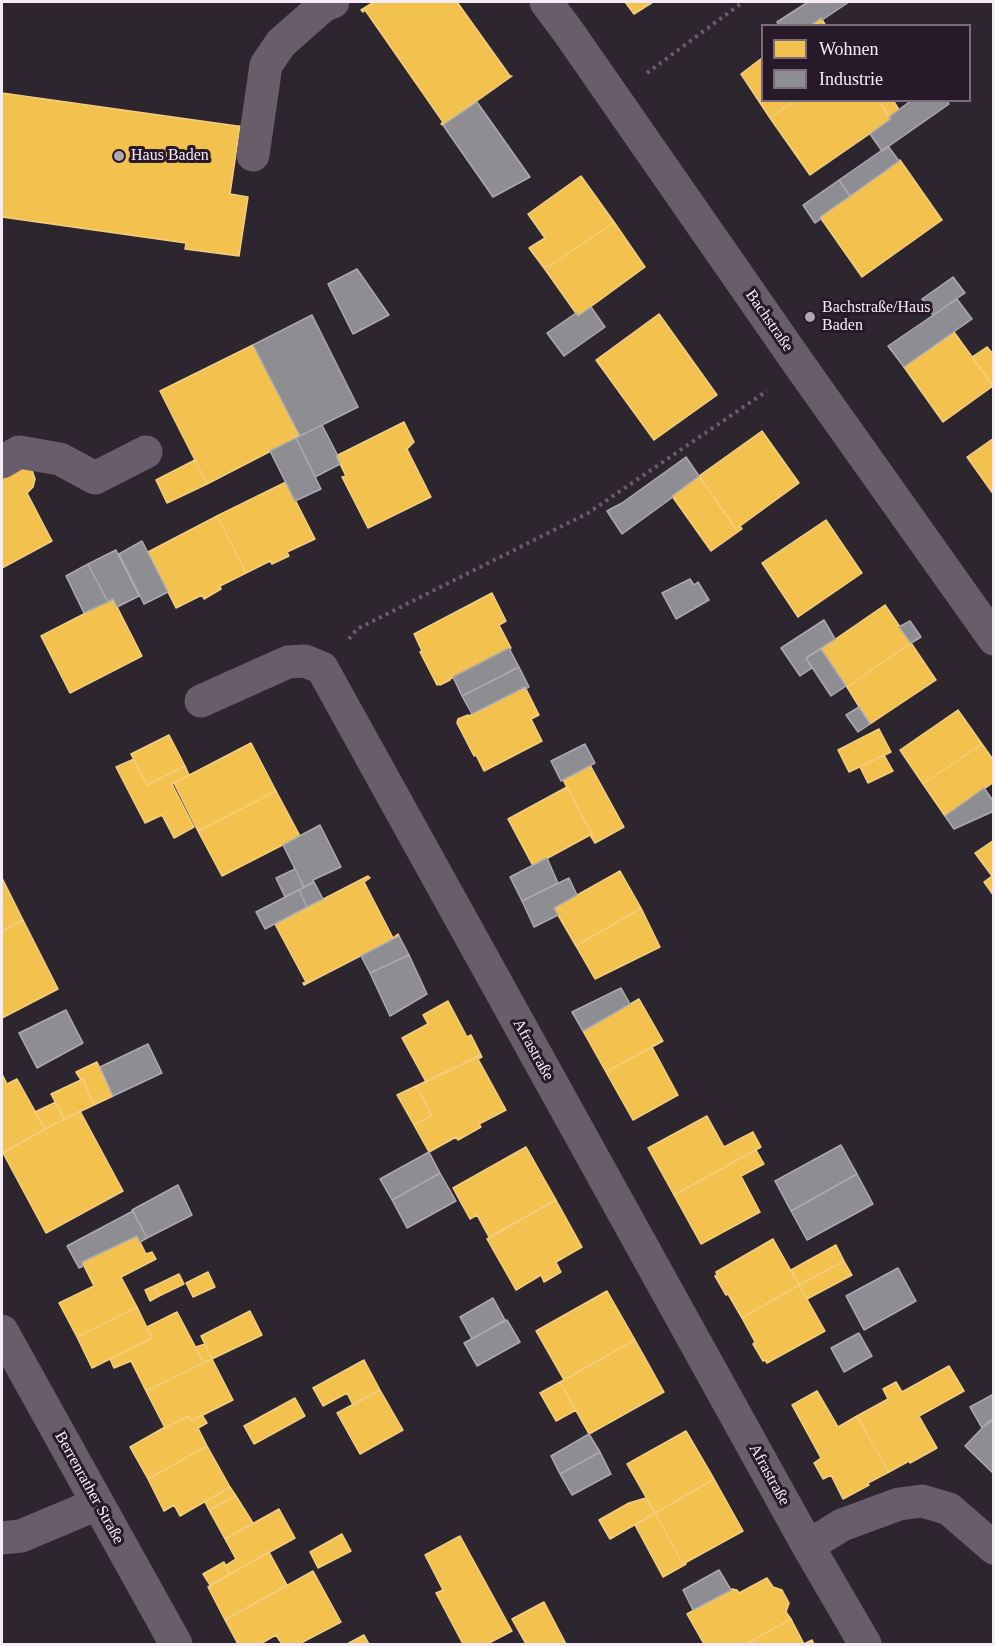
<!DOCTYPE html>
<meta charset="utf-8">
<style>
body{margin:0}
#map{position:relative;width:995px;height:1646px;overflow:hidden;background:#2e262e;font-family:Georgia,serif}
canvas{display:block}
.frame{position:absolute;inset:0;border:3px solid #f6ecf6;pointer-events:none}
.legend{position:absolute;left:761px;top:24px;width:210px;height:78px;box-sizing:border-box;background:#271928;border:2px solid #7a6d7a;margin:0;padding:8px 10px;list-style:none;font-size:18px;color:#f6ecf6}
.legend li{display:flex;align-items:center;gap:12px;height:30px}
.legend b{width:30px;border:2px solid #7a6d7a}
</style>
<div id="map">
<canvas width="995" height="1646"></canvas>
<div class="frame"></div>
<ul class="legend">
<li><b style="height:16px;background:#f2c14e"></b>Wohnen</li>
<li><b style="height:16px;background:#8d8d92"></b>Industrie</li>
</ul>
</div>
<script>
const c = document.querySelector('canvas').getContext('2d');
c.lineJoin = 'round';
function fill(path, color) { c.fillStyle = color; c.fill(path, 'evenodd'); }
const shape = rows => new Path2D(rows.map(r => 'M' + r).join(''));
function trace(path, color, width, dash) { c.strokeStyle = color; c.lineWidth = width; c.lineCap = dash ? 'butt' : 'round'; c.setLineDash(dash || []); c.stroke(path); }
function drawText(font, color, halo, rows, align = 'center') {
  c.font = font + ' Georgia,serif'; c.lineWidth = 6; c.setLineDash([]); c.textBaseline = 'middle'; c.strokeStyle = halo; c.fillStyle = color; for (const [text, x, y, turn = 0] of rows) {
    c.save(); c.translate(x, y); c.rotate((+turn || 0) * Math.PI / 180); c.textAlign = isNaN(turn) ? turn : align; if (halo) c.strokeText(text, 0, 0); c.fillText(text, 0, 0); c.restore();
  }
}
const homes = shape([
 [374,2,457,2,510,76,512,76,443,125,441,124,443,122,365,10,363,12,361,10,374,2],
 [625,2,653,2,634,14,625,2],
 [821,18,826,26,810,26,821,18],
 [762,58,762,100,796,100,770,118,741,74,762,58],
 [2,93,237,126,240,126,230,194,248,197,239,256,185,249,186,243,2,217,2,93],
 [796,100,878,100,891,119,810,175,770,118,796,100],
 [878,100,893,100,899,110,889,117,878,100],
 [900,160,942,220,862,277,820,217,900,160],
 [581,176,614,222,556,262,544,268,529,248,545,238,528,214,581,176],
 [614,222,645,267,578,316,544,268,556,262,614,222],
 [659,314,717,395,654,440,596,360,659,314],
 [954,332,993,386,943,422,904,367,954,332],
 [253,345,300,436,207,484,160,391,253,345],
 [987,347,994,355,993,386,972,357,987,347],
 [404,422,414,442,407,449,431,497,368,528,342,477,346,476,336,456,404,422],
 [762,431,799,483,736,529,699,476,762,431],
 [994,438,994,495,967,457,994,438],
 [195,460,207,484,167,503,156,480,195,460],
 [12,463,32,470,35,479,33,487,27,493,52,541,2,568,2,468,12,463],
 [699,476,736,529,740,526,742,529,711,551,672,496,699,476],
 [286,482,315,539,287,552,289,556,272,564,270,561,246,573,217,516,286,482],
 [217,516,246,573,220,586,221,589,204,599,202,595,176,608,148,552,217,516],
 [826,520,862,573,798,617,762,563,826,520],
 [492,593,506,621,499,625,511,648,450,679,450,680,440,685,440,684,437,685,420,652,422,651,414,634,492,593],
 [113,599,142,656,70,693,41,636,113,599],
 [885,605,911,643,847,687,821,649,885,605],
 [911,643,936,680,870,724,847,687,911,643],
 [525,687,539,715,531,719,542,741,484,771,476,755,474,756,457,723,458,719,468,715,469,716,525,687],
 [958,710,982,744,923,784,900,750,958,710],
 [879,729,891,752,849,772,838,750,879,729],
 [169,735,185,766,147,785,131,754,169,735],
 [251,743,276,791,198,831,174,783,251,743],
 [982,744,994,761,994,782,945,816,923,784,982,744],
 [884,755,893,771,868,783,860,767,884,755],
 [134,759,147,785,185,766,189,775,172,784,194,827,174,838,162,815,145,823,116,767,134,759],
 [590,765,624,827,595,843,590,835,592,834,563,780,590,765],
 [567,787,592,834,533,866,508,819,567,787],
 [276,791,300,836,222,876,198,831,276,791],
 [994,840,994,896,984,882,992,876,975,853,994,840],
 [620,871,641,908,576,946,554,908,620,871],
 [368,876,370,878,364,882,393,938,398,934,399,936,304,985,303,983,306,982,275,924,368,876],
 [2,878,23,920,2,931,2,878],
 [641,908,660,947,595,979,576,946,641,908],
 [23,920,58,989,2,1018,2,931,23,920],
 [639,999,663,1041,606,1072,583,1031,639,999],
 [448,1001,467,1037,471,1035,481,1055,426,1082,402,1038,428,1024,423,1015,448,1001],
 [652,1047,678,1095,633,1120,606,1072,652,1047],
 [481,1055,482,1057,478,1059,506,1110,479,1124,481,1127,458,1140,456,1137,429,1152,414,1125,432,1115,416,1086,481,1055],
 [97,1062,113,1096,94,1105,83,1079,81,1080,76,1072,97,1062],
 [2,1074,7,1084,17,1079,45,1129,2,1153,2,1074],
 [83,1079,94,1105,64,1119,51,1094,83,1079],
 [416,1086,432,1115,414,1125,397,1095,416,1086],
 [56,1102,64,1119,45,1129,35,1112,56,1102],
 [80,1111,123,1191,46,1233,3,1153,45,1129,80,1111],
 [707,1116,724,1147,753,1132,761,1147,674,1195,648,1148,707,1116],
 [526,1147,556,1200,489,1237,477,1215,470,1219,453,1188,526,1147],
 [756,1150,764,1164,741,1176,760,1212,701,1244,674,1195,756,1150],
 [556,1200,582,1247,556,1262,561,1272,544,1282,541,1275,516,1290,487,1239,556,1200],
 [137,1236,146,1254,152,1252,156,1259,121,1277,137,1307,77,1337,59,1303,94,1286,82,1262,137,1236],
 [773,1239,799,1285,742,1318,728,1294,726,1295,715,1276,717,1275,716,1272,773,1239],
 [836,1245,844,1261,799,1285,791,1270,836,1245],
 [844,1261,852,1275,807,1299,799,1285,844,1261],
 [208,1272,215,1287,193,1297,186,1283,208,1272],
 [179,1274,184,1284,159,1296,154,1286,179,1274],
 [799,1285,825,1331,767,1363,765,1360,763,1361,753,1344,755,1342,742,1318,799,1285],
 [154,1286,159,1296,150,1301,145,1290,154,1286],
 [607,1291,635,1340,564,1380,536,1331,607,1291],
 [137,1307,152,1338,92,1368,77,1337,137,1307],
 [250,1311,262,1335,212,1359,201,1336,250,1311],
 [177,1312,204,1363,146,1391,131,1361,114,1368,110,1359,152,1338,147,1327,177,1312],
 [635,1340,664,1392,589,1434,560,1382,635,1340],
 [205,1344,212,1359,204,1363,196,1347,205,1344],
 [212,1359,233,1400,191,1421,189,1416,165,1428,146,1391,212,1359],
 [364,1360,380,1390,353,1405,347,1393,323,1406,313,1388,364,1360],
 [949,1366,964,1391,919,1416,937,1448,910,1463,909,1461,889,1472,857,1416,888,1399,883,1389,896,1382,902,1392,949,1366],
 [560,1382,576,1410,556,1421,540,1393,560,1382],
 [380,1390,403,1430,360,1454,337,1413,380,1390],
 [817,1391,838,1427,857,1416,889,1472,868,1483,869,1485,843,1499,831,1475,823,1479,814,1463,821,1458,792,1405,817,1391],
 [295,1398,305,1416,254,1444,244,1426,295,1398],
 [202,1415,207,1423,198,1428,207,1446,148,1479,130,1447,165,1427,165,1428,189,1416,191,1421,202,1415],
 [686,1431,714,1479,655,1513,627,1464,686,1431],
 [207,1446,230,1487,180,1516,174,1505,164,1511,148,1479,207,1446],
 [714,1479,743,1531,683,1564,655,1513,714,1479],
 [230,1487,236,1496,209,1510,205,1502,230,1487],
 [236,1496,253,1523,225,1539,209,1510,236,1496],
 [646,1498,655,1513,610,1539,599,1520,629,1503,646,1498],
 [279,1509,295,1538,230,1574,225,1566,236,1559,225,1539,279,1509],
 [655,1513,683,1564,686,1564,663,1577,635,1525,655,1513],
 [342,1534,351,1551,318,1568,310,1552,342,1534],
 [460,1536,512,1631,487,1644,463,1644,436,1593,443,1590,425,1555,460,1536],
 [269,1552,287,1585,225,1620,208,1587,269,1552],
 [224,1562,230,1574,210,1585,203,1574,224,1562],
 [313,1571,341,1622,299,1644,282,1644,276,1635,260,1644,238,1644,225,1620,313,1571],
 [767,1578,773,1587,782,1590,789,1603,786,1612,791,1619,746,1644,704,1644,687,1614,732,1589,737,1590,739,1593,767,1578],
 [544,1602,566,1644,526,1644,512,1619,544,1602],
 [791,1619,804,1644,812,1640,814,1644,746,1644,791,1619],
 [364,1635,369,1644,347,1644,364,1635]
]);
fill(homes, '#f2c14e');
trace(homes, '#f3ce80', 1.5);
const industry = shape([
 [808,2,849,2,822,20,821,18,810,26,779,26,777,22,808,2],
 [912,100,947,100,949,104,882,151,870,134,891,119,889,117,912,100],
 [477,102,530,177,493,197,443,125,477,102],
 [888,146,899,161,850,196,839,180,888,146],
 [839,180,850,196,820,217,821,219,815,223,803,205,839,180],
 [357,269,389,315,353,334,328,284,357,269],
 [953,277,965,293,933,315,922,299,953,277],
 [957,299,972,319,904,367,888,346,957,299],
 [591,307,605,327,564,356,547,333,576,313,578,316,591,307],
 [312,315,358,407,300,436,253,345,312,315],
 [322,425,338,456,336,456,340,464,315,477,296,438,322,425],
 [296,438,321,489,295,501,270,451,296,438],
 [686,457,699,476,672,496,673,497,622,534,607,511,622,503,686,457],
 [142,541,168,592,144,604,119,554,142,541],
 [116,550,139,596,117,607,113,599,108,602,88,564,116,550],
 [88,564,108,602,84,613,66,576,88,564],
 [690,579,694,585,698,582,709,600,676,619,662,593,690,579],
 [824,620,835,639,806,658,812,668,800,676,781,648,824,620],
 [910,621,921,637,911,643,899,627,910,621],
 [509,648,519,667,462,696,453,677,509,648],
 [821,649,846,686,831,696,806,658,821,649],
 [519,667,529,687,526,689,525,687,472,714,462,696,519,667],
 [859,707,870,724,858,732,846,715,859,707],
 [585,744,595,763,561,781,551,761,585,744],
 [984,788,994,802,994,811,954,829,945,816,984,788],
 [320,825,341,867,313,880,314,882,304,887,283,845,320,825],
 [547,858,558,883,522,901,510,877,547,858],
 [295,869,304,887,285,897,276,878,295,869],
 [569,878,577,895,554,908,558,915,534,927,522,901,569,878],
 [314,882,323,899,307,907,299,890,314,882],
 [299,890,307,907,265,929,256,912,299,890],
 [399,936,409,955,370,973,361,956,399,936],
 [409,955,427,994,390,1016,370,973,409,955],
 [621,988,630,1004,583,1031,572,1012,621,988],
 [66,1010,83,1043,37,1068,19,1033,66,1010],
 [148,1044,162,1073,113,1096,100,1067,148,1044],
 [841,1145,857,1174,791,1211,775,1181,841,1145],
 [429,1152,440,1173,392,1200,380,1179,429,1152],
 [440,1173,456,1201,407,1228,392,1200,440,1173],
 [857,1174,873,1204,807,1240,791,1211,857,1174],
 [178,1185,192,1215,147,1238,132,1210,178,1185],
 [133,1211,147,1238,140,1242,137,1236,82,1262,83,1266,79,1268,67,1246,133,1211],
 [898,1268,916,1301,864,1330,846,1296,898,1268],
 [493,1298,505,1320,472,1339,460,1317,493,1298],
 [507,1320,520,1342,477,1366,464,1343,507,1320],
 [859,1333,872,1356,844,1372,831,1348,859,1333],
 [994,1394,994,1419,982,1428,970,1407,994,1394],
 [994,1419,994,1474,965,1446,988,1422,994,1419],
 [589,1434,600,1452,560,1474,551,1456,589,1434],
 [600,1452,611,1474,572,1495,560,1474,600,1452],
 [719,1570,731,1590,693,1610,683,1590,719,1570]
]);
fill(industry, '#8d8d92');
trace(industry, '#acaab0', 1.5);
trace(shape([
 [647,73,743,2],
 [349,639,357,629,588,513,767,391]
]), '#695e6a', 4, [3, 4.5]);
trace(shape([
 [546,2,567,30,801,367,994,639],
 [253,155,266,65,281,43,323,6,333,2],
 [2,462,19,452,60,459,95,478,146,452],
 [201,701,288,662,305,661,322,668,808,1546,865,1644],
 [2,1331,176,1644],
 [2,1538,21,1536,97,1504],
 [808,1546,842,1525,899,1504,922,1501,949,1509,994,1548]
]), '#6a5d6b', 33);
for (const [x, y, r, color] of [
 [119,156,6,"#b0a7b0"],
 [810,317,6,"#b0a7b0"]
]) { const dot = new Path2D(); dot.arc(x, y, r, 0, 2 * Math.PI); c.fillStyle = color; c.fill(dot); trace(dot, '#271928', 2); }
drawText('16px', '#f6ecf6', '#271928', [
 ["Haus Baden",131,156],
 ["Bachstraße/Haus",822,308],
 ["Baden",822,326]
], 'left');
drawText('16px', '#f6ecf6', '#271928', [
 ["Bachstraße",769,321,55],
 ["Afrastraße",533,1050,61],
 ["Afrastraße",769,1475,61],
 ["Berrenrather Straße",89,1488,61]
]);
</script>
